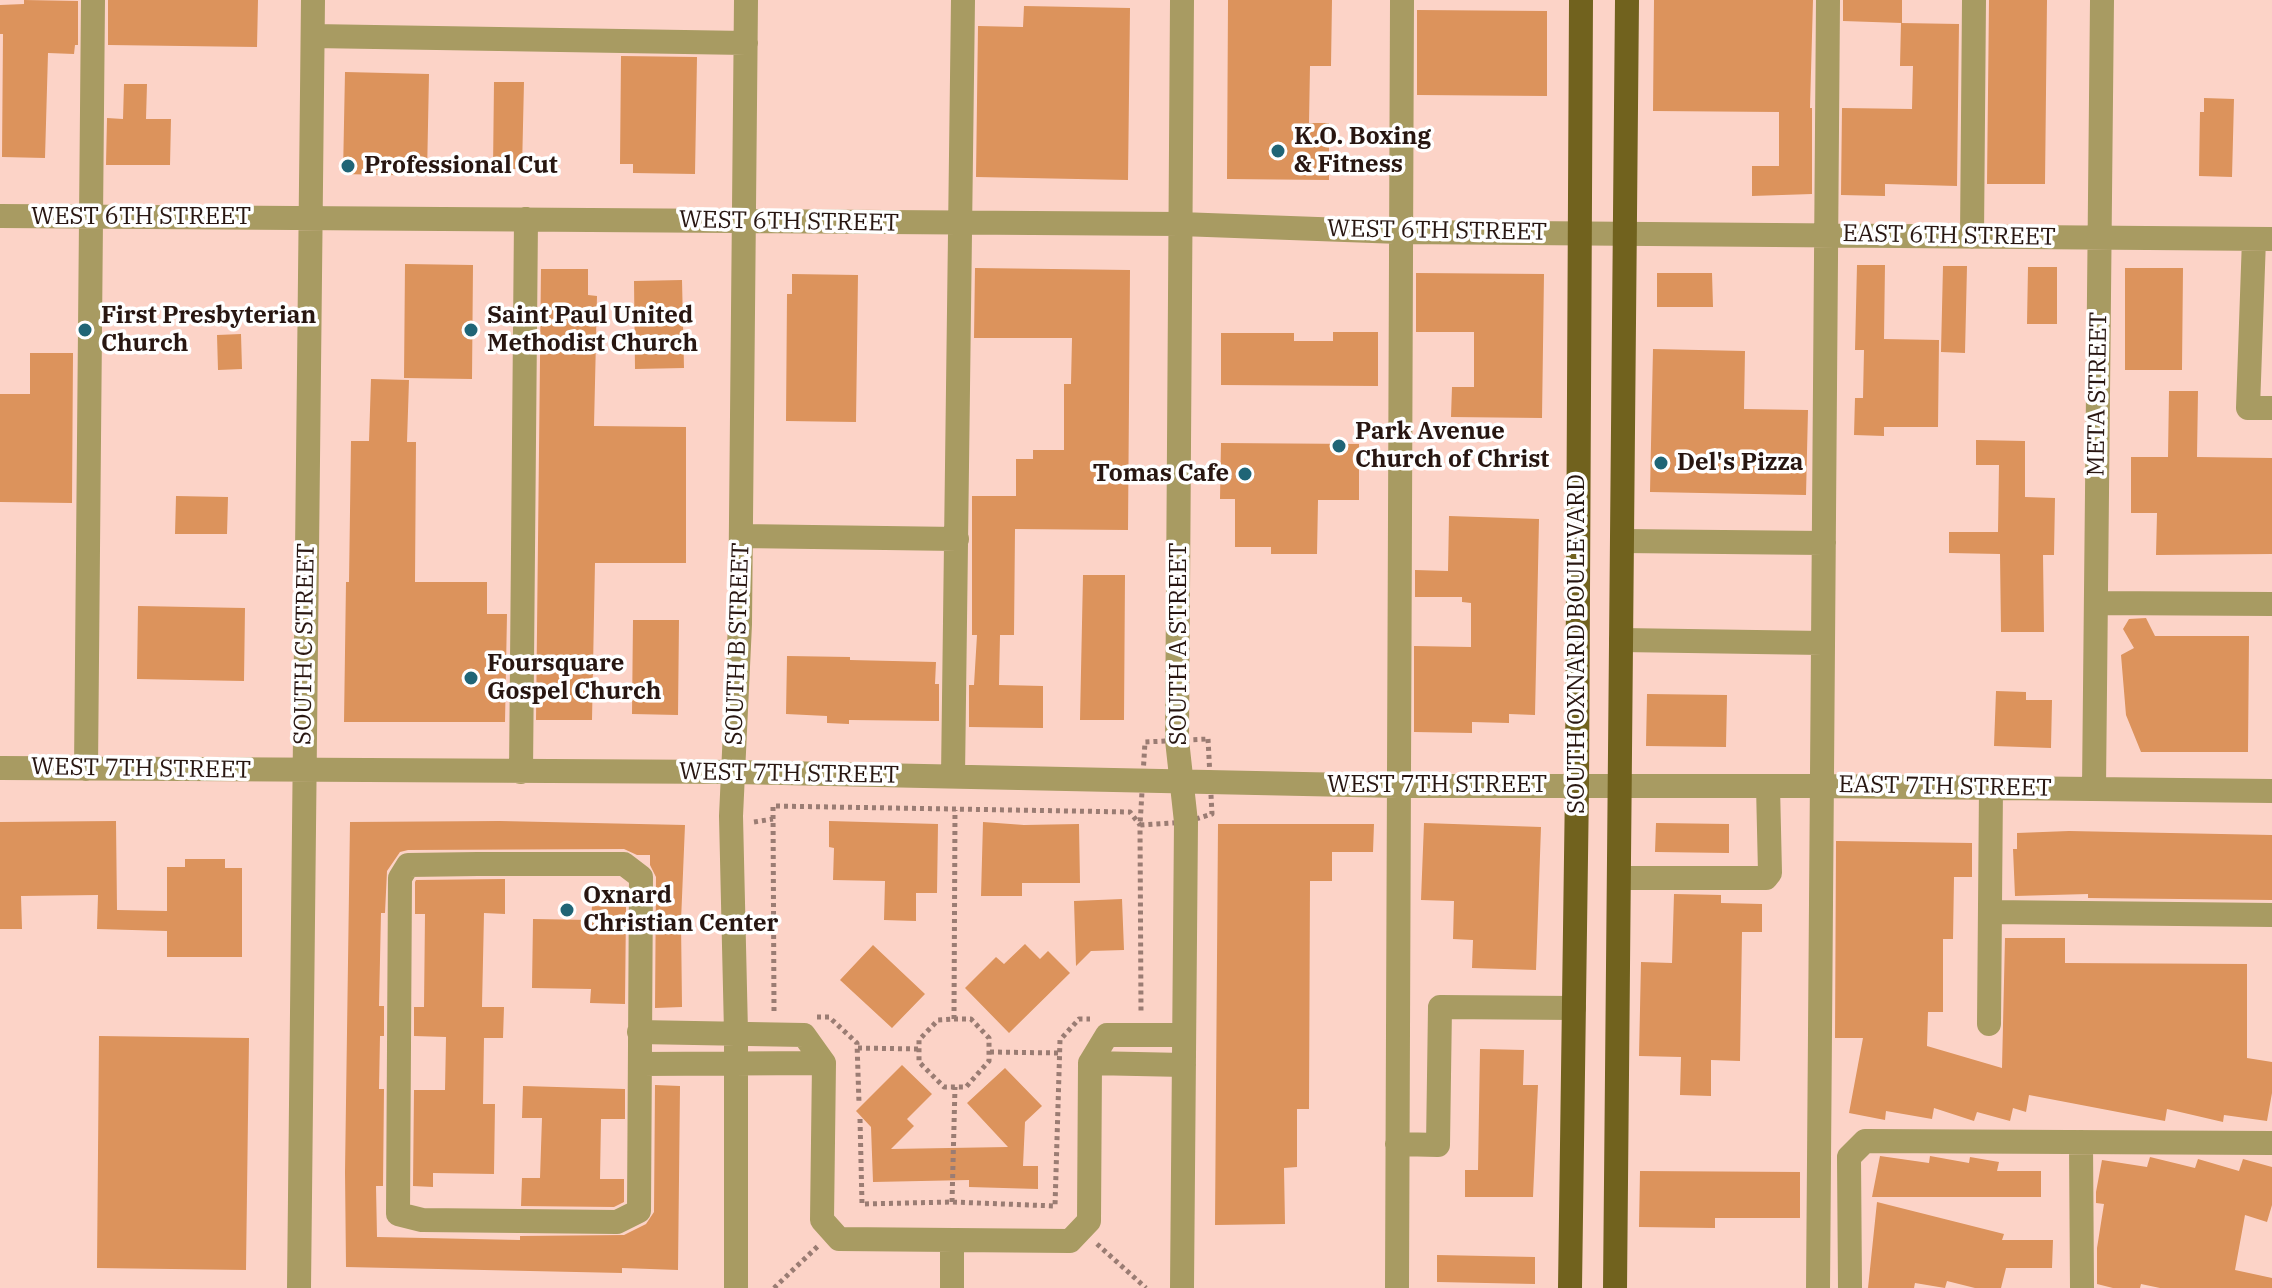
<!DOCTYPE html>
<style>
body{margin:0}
canvas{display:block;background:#fcd3c7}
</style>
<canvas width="2272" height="1288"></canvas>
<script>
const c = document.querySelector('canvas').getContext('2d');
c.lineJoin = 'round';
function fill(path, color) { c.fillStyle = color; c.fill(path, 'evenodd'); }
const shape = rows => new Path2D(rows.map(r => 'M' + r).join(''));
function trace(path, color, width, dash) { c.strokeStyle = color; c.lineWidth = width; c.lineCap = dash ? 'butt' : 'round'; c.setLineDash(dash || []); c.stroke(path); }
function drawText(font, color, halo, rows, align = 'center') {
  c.font = font + ' "IBM Plex Serif",serif'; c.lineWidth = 7; c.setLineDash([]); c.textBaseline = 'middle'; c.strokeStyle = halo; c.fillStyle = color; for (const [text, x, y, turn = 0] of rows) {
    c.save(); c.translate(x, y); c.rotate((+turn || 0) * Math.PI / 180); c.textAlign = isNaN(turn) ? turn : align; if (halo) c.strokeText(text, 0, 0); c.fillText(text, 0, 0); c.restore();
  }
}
fill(shape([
 [24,0,78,1,78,45,75,45,74,54,48,53,45,158,2,157,3,34,0,34,0,5,24,4],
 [108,0,258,0,257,47,108,45],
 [1228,0,1332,0,1331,66,1310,66,1309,123,1329,123,1329,180,1227,179],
 [1654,0,1813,0,1810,108,1812,108,1812,194,1752,196,1752,166,1779,166,1779,112,1653,111],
 [1843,0,1902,0,1902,23,1843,21],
 [1989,0,2047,0,2045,184,1987,184],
 [1024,6,1130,8,1128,180,976,177,978,26,1023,27],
 [1417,10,1547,11,1547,96,1417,95],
 [1901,23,1959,24,1957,186,1885,184,1885,196,1841,195,1842,108,1912,109,1913,66,1900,66],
 [621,56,697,57,695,174,633,173,633,164,620,164],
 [345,72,429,74,427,176,343,174],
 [494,82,524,82,522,169,493,169],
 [124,84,147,84,146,119,171,119,170,165,106,165,107,118,123,119],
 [2204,98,2234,99,2232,177,2199,176,2200,112,2204,112],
 [405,264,473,265,472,379,404,378],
 [1857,265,1885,265,1884,339,1939,340,1938,427,1884,427,1884,436,1854,435,1855,398,1863,398,1864,350,1855,350],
 [1943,266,1967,266,1965,353,1941,352],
 [2028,267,2057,267,2057,324,2027,324],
 [975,268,1130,270,1128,530,1015,529,1014,635,1000,635,999,685,1043,686,1043,728,969,727,969,685,974,685,977,635,972,635,972,496,1016,496,1016,459,1033,459,1033,450,1064,450,1064,384,1071,384,1072,338,974,338],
 [2125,268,2183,268,2182,370,2125,370],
 [541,269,588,269,588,295,597,296,594,426,686,427,686,563,595,563,592,720,536,720],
 [1416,273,1544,274,1542,418,1451,417,1452,387,1474,387,1474,332,1416,332],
 [1657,273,1712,273,1713,307,1657,307],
 [792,274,858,275,856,422,786,421,787,294,792,294],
 [682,280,684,368,635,369,634,281],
 [1333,332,1378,332,1378,386,1221,385,1221,333,1294,333,1294,341,1333,341],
 [241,334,242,369,218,370,217,335],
 [1653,349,1745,351,1744,409,1808,410,1806,495,1650,492],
 [30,353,73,353,72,503,0,502,0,394,30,394],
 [371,379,409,380,407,442,416,442,415,582,487,582,487,614,507,614,505,722,344,722,346,582,349,582,351,441,369,441],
 [2169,391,2198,391,2197,457,2272,458,2272,554,2156,555,2157,513,2131,513,2131,457,2168,457],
 [1976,440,2025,441,2025,497,2055,498,2054,555,2043,555,2044,632,2001,632,2000,554,1949,553,1949,532,1998,532,1999,465,1976,465],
 [1221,443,1359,444,1359,500,1318,500,1317,554,1271,554,1271,547,1235,547,1235,499,1220,499],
 [176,496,228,497,227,534,175,534],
 [1449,516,1539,519,1535,715,1509,714,1509,723,1472,722,1472,733,1414,732,1414,646,1471,647,1471,603,1462,602,1462,597,1415,597,1415,570,1448,571],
 [1083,575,1125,575,1124,720,1080,720],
 [138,606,245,608,244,681,137,679],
 [2146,618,2155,636,2249,636,2248,752,2141,752,2126,715,2121,655,2134,648,2123,629,2129,619],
 [633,620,679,620,678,715,632,714],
 [787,656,850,657,850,660,936,662,935,684,939,684,939,721,849,720,849,724,827,723,827,716,786,714],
 [1996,691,2026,692,2026,700,2052,700,2051,748,1994,746],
 [1647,694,1727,695,1726,747,1646,746],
 [116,821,117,910,167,911,167,867,185,867,185,859,225,859,225,868,242,868,242,957,167,957,167,931,97,929,98,895,21,896,22,929,0,929,0,822],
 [500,821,685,825,681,921,682,1007,655,1008,656,877,650,865,650,855,637,855,624,849,408,850,400,852,387,871,385,913,381,913,379,1006,384,1006,384,1036,380,1036,379,1089,384,1089,383,1186,376,1186,377,1237,520,1240,520,1236,624,1235,646,1224,654,1212,655,1085,680,1086,678,1270,622,1268,622,1273,346,1267,345,1172,350,822],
 [829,821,938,824,937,893,916,893,916,921,884,920,885,881,833,880,834,848,829,847],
 [983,822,1024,825,1079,824,1080,883,1022,883,1022,896,981,896],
 [1424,823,1541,827,1536,970,1472,968,1473,940,1453,939,1454,901,1421,900],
 [1656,823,1729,824,1729,853,1655,852],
 [1218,824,1374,824,1373,852,1332,852,1332,881,1310,881,1309,1109,1297,1109,1297,1167,1284,1168,1285,1224,1215,1225],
 [2069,831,2272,835,2272,900,2088,898,2088,894,2015,896,2013,849,2017,849,2017,833],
 [1836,841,1972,843,1972,877,1954,877,1953,939,1943,939,1943,1012,1928,1012,1927,1046,2002,1068,2005,938,2065,938,2065,963,2247,964,2247,1058,2272,1062,2272,1093,2267,1121,2224,1115,2223,1122,2167,1109,2165,1121,2029,1095,2026,1112,2013,1108,2010,1121,1977,1112,1974,1121,1934,1108,1932,1119,1886,1111,1885,1120,1849,1113,1863,1038,1835,1038],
 [505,879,505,914,484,913,482,1007,504,1007,503,1038,484,1038,483,1104,495,1104,494,1174,433,1173,433,1187,413,1186,414,1090,445,1090,446,1037,414,1036,414,1007,424,1007,425,914,415,914,415,882,416,880],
 [1674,894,1721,895,1721,903,1762,904,1762,932,1742,932,1740,1061,1711,1060,1711,1096,1680,1095,1681,1057,1639,1056,1641,962,1672,963],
 [1122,899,1124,950,1091,951,1076,966,1074,901],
 [592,906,626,907,625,1004,590,1003,591,989,532,988,533,919,591,920],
 [1025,944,1040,959,1048,951,1070,973,1009,1033,965,988,996,957,1004,964],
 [873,945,925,994,892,1028,840,980],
 [99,1036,249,1038,246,1270,97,1268],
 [1480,1049,1524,1050,1523,1085,1538,1085,1533,1197,1465,1197,1465,1170,1478,1170],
 [902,1065,932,1094,907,1119,914,1126,891,1149,1008,1147,967,1103,1005,1068,1042,1106,1025,1122,1023,1166,1038,1166,1038,1189,969,1187,969,1180,873,1182,871,1127,856,1111],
 [523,1086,625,1089,625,1119,601,1119,600,1179,624,1179,624,1202,614,1207,521,1206,522,1178,540,1178,542,1118,522,1118],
 [1880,1156,1929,1163,1930,1156,1969,1163,1970,1157,1999,1162,1997,1171,2041,1171,2041,1197,1872,1197],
 [2150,1157,2195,1168,2198,1159,2239,1171,2243,1159,2272,1167,2272,1205,2267,1222,2245,1215,2235,1270,2272,1278,2272,1288,2160,1288,2141,1284,2140,1288,2113,1288,2097,1284,2097,1248,2104,1204,2096,1203,2096,1192,2102,1160,2147,1167],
 [1640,1171,1800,1172,1800,1218,1715,1218,1715,1228,1639,1227],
 [1877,1202,2004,1234,2002,1240,2053,1240,2052,1268,2006,1268,2001,1288,1975,1288,1947,1281,1945,1288,1915,1283,1914,1288,1868,1288],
 [1437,1255,1535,1257,1535,1284,1437,1282]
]), '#dc935c');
trace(shape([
 [1208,739,1212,814,1186,822,1140,825,1145,742,1208,739],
 [754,822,773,819],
 [774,1011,773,806,1130,812,1140,825,1141,1012],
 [817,1017,829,1017,857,1043,859,1103],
 [954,1019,971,1019,989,1038,989,1061,966,1087,944,1087,919,1062,919,1040,938,1020,954,1019],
 [954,1019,955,810],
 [858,1048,919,1049],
 [990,1052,1059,1053],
 [860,1119,862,1204,952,1202,1055,1206,1060,1040,1079,1019,1090,1019],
 [952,1202,955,1087],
 [1097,1244,1146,1288],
 [774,1288,818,1246]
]), '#9a7c73', 5, [4, 4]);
trace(shape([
 [313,36,746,43],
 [0,216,1180,224,1400,232,2272,239],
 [1972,237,1974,0],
 [2254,239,2248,408,2272,408],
 [741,536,957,539],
 [1622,541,1824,543],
 [2096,603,2272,604],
 [1621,640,1823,643],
 [0,768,734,772,1398,786,1822,786,2272,791],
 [86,769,93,0],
 [521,772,526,219],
 [953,776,963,0],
 [2094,788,2102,0],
 [478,864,624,864,641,877,639,1211,617,1222,422,1220,398,1214,400,878,408,865,478,864],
 [1619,878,1766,878,1770,873,1768,786],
 [1990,912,2272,915],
 [1989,1024,1991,787],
 [639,1032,804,1035,824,1063,822,1220,839,1239,1070,1241,1089,1221,1090,1063,1107,1035,1184,1035],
 [1090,1063,1184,1065],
 [640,1064,824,1063],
 [2081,1142,2082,1288],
 [1397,1144,1438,1145,1440,1007,1574,1008],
 [299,1288,313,0],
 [736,1288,736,1032,731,816,740,624,746,0],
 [952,1288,952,1240],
 [1182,1288,1186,822,1177,740,1182,0],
 [1397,1288,1402,0],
 [1818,1288,1828,0],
 [1850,1288,1849,1157,1865,1141,2272,1143]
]), '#a89b62', 24);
trace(shape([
 [1570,1288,1577,786,1581,0],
 [1615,1288,1627,0]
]), '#71621e', 24);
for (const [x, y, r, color] of [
 [1278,151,8,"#206576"],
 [348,166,8,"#206576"],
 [85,330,8,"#206576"],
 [471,330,8,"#206576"],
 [1339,446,8,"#206576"],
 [1661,463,8,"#206576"],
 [1245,474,8,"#206576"],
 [471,678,8,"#206576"],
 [567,910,8,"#206576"]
]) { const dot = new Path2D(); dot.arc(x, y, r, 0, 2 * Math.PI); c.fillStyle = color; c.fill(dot); trace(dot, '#fff', 3); }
drawText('bold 24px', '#281611', '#fff', [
 ["K.O. Boxing",1294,137],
 ["& Fitness",1294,165],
 ["Professional Cut",364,166],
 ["First Presbyterian",101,316],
 ["Church",101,344],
 ["Saint Paul United",487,316],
 ["Methodist Church",487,344],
 ["Park Avenue",1355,432],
 ["Church of Christ",1355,460],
 ["Del's Pizza",1677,463],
 ["Tomas Cafe",1229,474,"right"],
 ["Foursquare",487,664],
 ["Gospel Church",487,692],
 ["Oxnard",583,896],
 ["Christian Center",583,924]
], 'left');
drawText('24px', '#281611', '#fff', [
 ["WEST 6TH STREET",141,217],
 ["WEST 6TH STREET",789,222,1],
 ["WEST 6TH STREET",1437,231,1],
 ["EAST 6TH STREET",1949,236,1],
 ["META STREET",2098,394,-89],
 ["SOUTH C STREET",305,644,-89],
 ["SOUTH B STREET",738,644,-88],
 ["SOUTH A STREET",1179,644,-90],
 ["SOUTH OXNARD BOULEVARD",1577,644,-90],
 ["WEST 7TH STREET",141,769,1],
 ["WEST 7TH STREET",789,774,1],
 ["WEST 7TH STREET",1437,785],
 ["EAST 7TH STREET",1945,787,1]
]);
</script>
